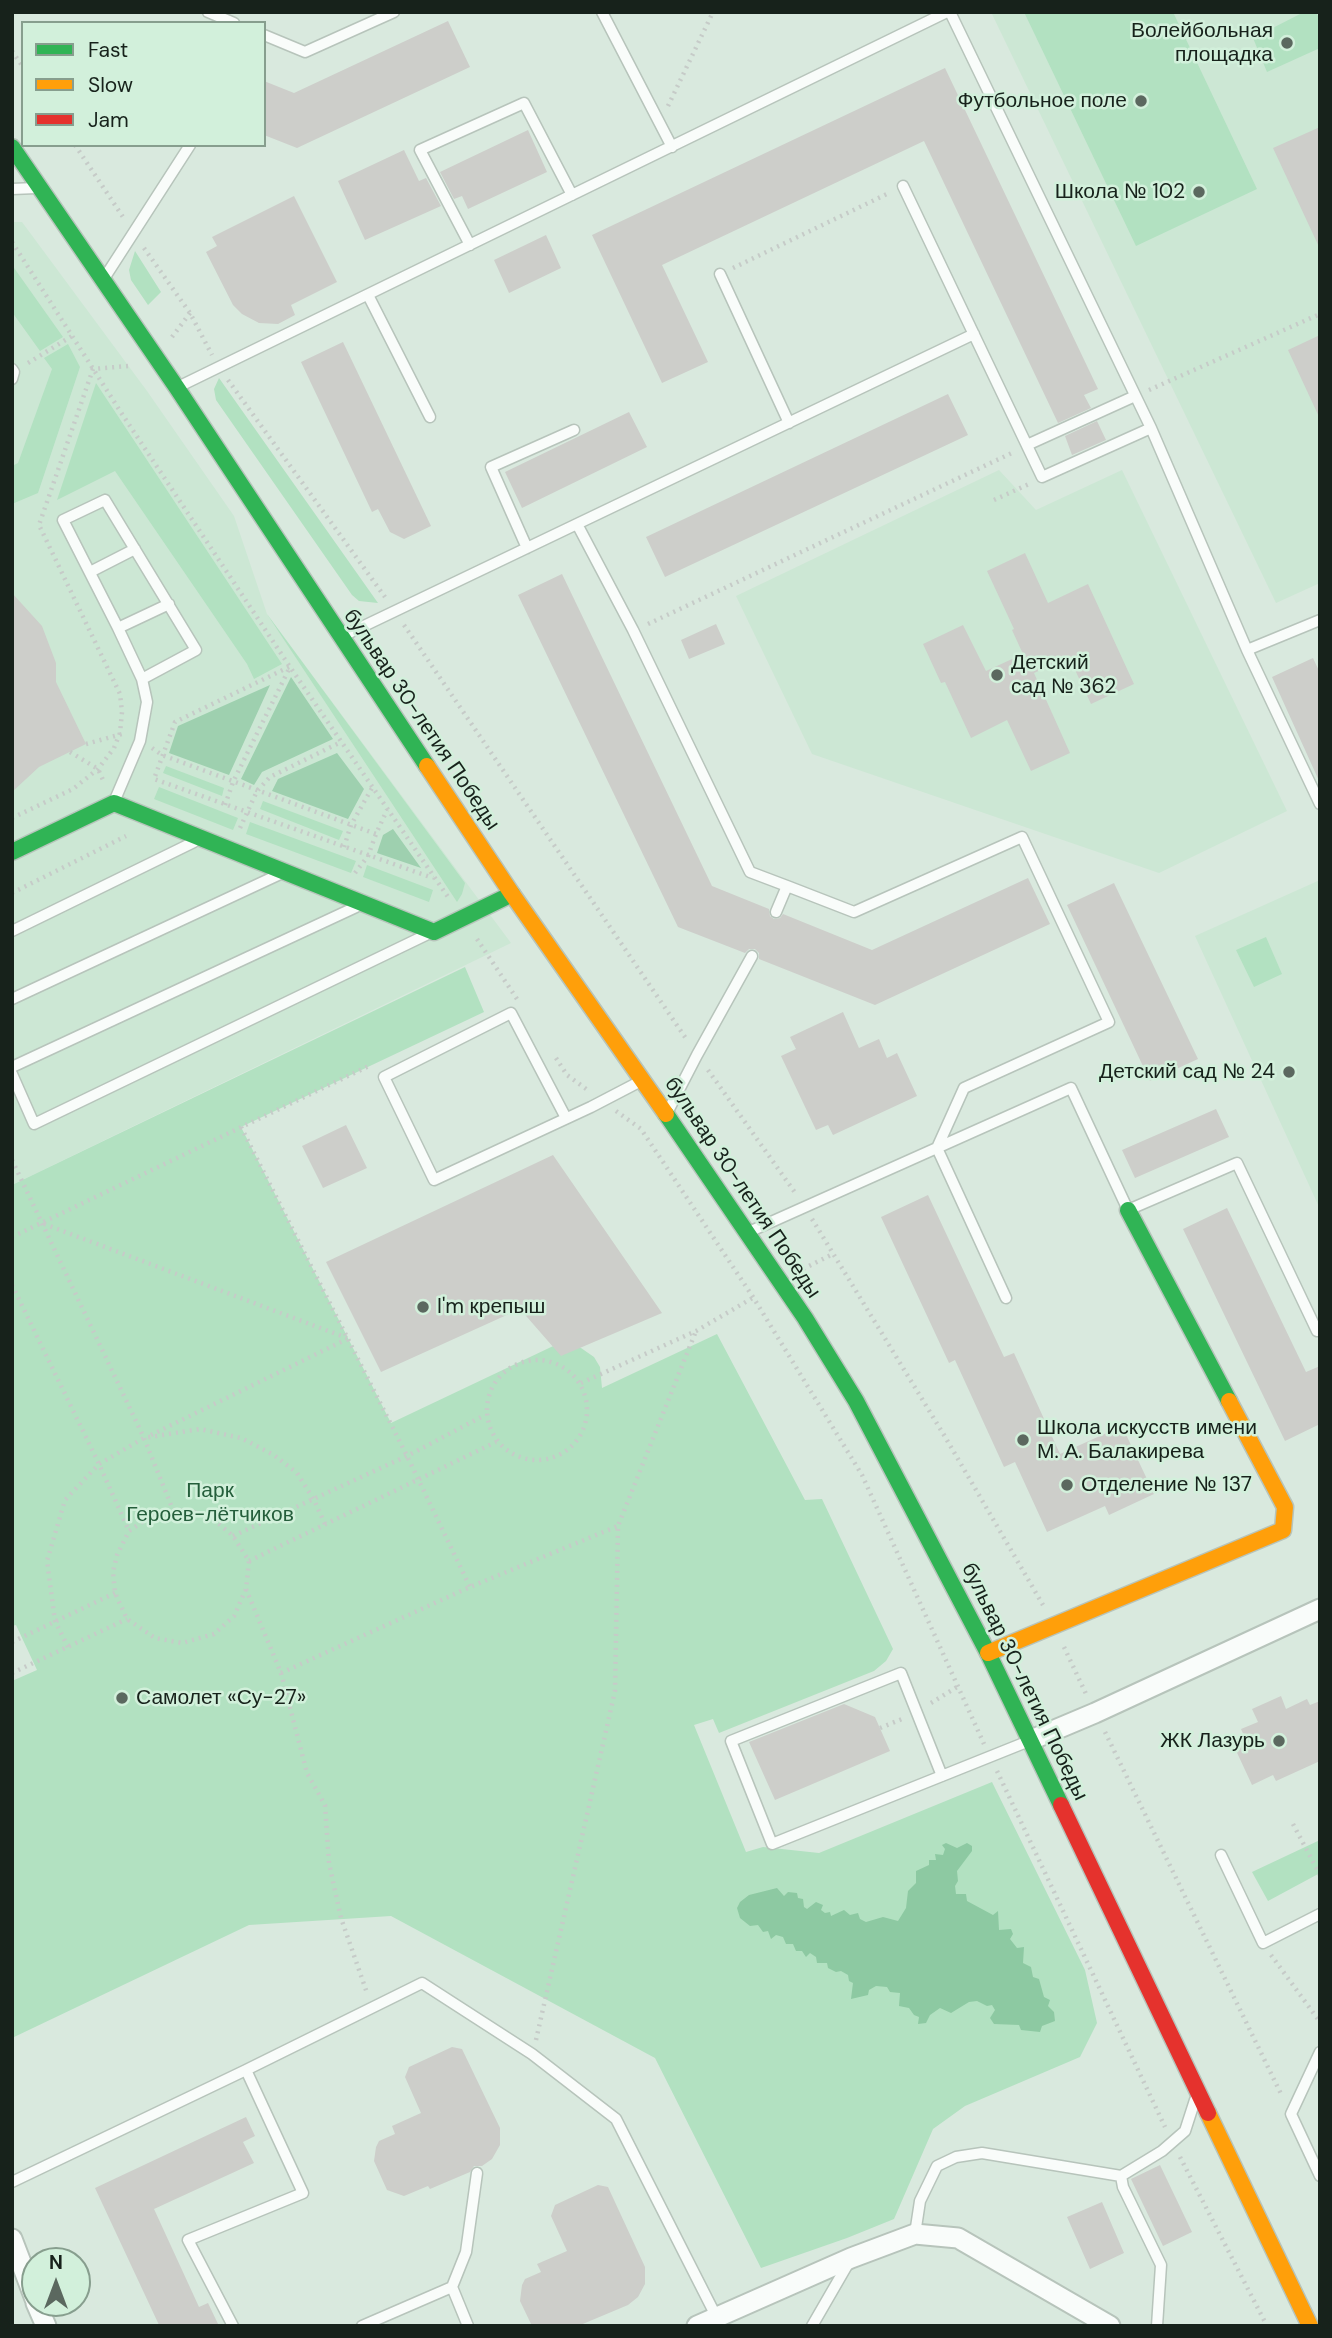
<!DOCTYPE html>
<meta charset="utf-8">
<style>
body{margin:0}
#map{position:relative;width:1332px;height:2338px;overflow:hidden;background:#d9e9de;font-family:"DM Sans",sans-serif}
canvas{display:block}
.frame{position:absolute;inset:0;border:14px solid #17221b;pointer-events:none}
.legend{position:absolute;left:21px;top:21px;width:245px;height:126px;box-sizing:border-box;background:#d2f0db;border:2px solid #879e8e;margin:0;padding:9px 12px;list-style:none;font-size:21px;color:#17221b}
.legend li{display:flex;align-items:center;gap:14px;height:35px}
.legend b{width:35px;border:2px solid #879e8e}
.north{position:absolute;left:21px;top:2247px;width:70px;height:70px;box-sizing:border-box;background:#d2f0db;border:2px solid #879e8e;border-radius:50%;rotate:0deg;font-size:19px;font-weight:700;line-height:28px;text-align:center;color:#17221b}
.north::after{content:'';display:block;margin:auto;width:24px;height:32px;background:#5b685f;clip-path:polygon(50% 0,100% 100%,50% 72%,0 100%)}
</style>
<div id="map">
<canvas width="1332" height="2338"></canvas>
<div class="frame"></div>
<ul class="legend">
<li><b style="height:9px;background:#30b455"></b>Fast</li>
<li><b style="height:9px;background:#ff9f0a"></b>Slow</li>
<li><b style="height:9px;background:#e5322d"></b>Jam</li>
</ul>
<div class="north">N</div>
</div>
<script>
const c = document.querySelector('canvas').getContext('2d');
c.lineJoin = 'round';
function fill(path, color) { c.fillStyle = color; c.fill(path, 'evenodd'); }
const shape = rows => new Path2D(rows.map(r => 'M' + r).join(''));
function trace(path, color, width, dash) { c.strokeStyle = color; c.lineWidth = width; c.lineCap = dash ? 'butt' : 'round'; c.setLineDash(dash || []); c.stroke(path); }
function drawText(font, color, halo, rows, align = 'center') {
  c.font = font + ' "DM Sans",sans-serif'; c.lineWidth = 5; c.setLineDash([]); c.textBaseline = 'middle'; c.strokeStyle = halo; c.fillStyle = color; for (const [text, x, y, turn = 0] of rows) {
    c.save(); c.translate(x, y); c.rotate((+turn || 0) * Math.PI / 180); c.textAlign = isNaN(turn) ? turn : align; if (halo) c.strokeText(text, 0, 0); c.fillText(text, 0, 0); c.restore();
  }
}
fill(shape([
 [991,12,1320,12,1320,583,1276,603],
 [12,222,22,222,147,391,234,516,267,614,511,943,12,1185],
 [999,470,1036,510,1122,470,1287,811,1159,873,812,754,736,596],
 [1320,880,1320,1209,1195,936]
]), '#cce7d4');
fill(shape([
 [1024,12,1173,12,1257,189,1136,246],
 [1304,12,1316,12,1320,20,1320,48,1267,72,1253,38],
 [135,251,161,292,148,305,131,280,129,270],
 [12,265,63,337,40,351,12,312],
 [68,344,80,367,38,493,12,504,12,466,18,463,52,369,44,358],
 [219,378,378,603,359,601,352,595,216,400,214,389],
 [96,383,282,664,254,679,247,664,115,471,57,500],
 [267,614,465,883,462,894,457,902],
 [166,766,224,788,222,796,163,773],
 [159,787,238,818,233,830,154,799],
 [263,801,343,831,339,840,260,809],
 [250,822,356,861,351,873,246,834],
 [367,865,433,890,429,902,363,877],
 [1266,937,1282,974,1254,987,1236,950],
 [465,967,484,1012,241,1127,391,1423,568,1339,594,1357,600,1367,602,1388,717,1334,805,1500,822,1499,893,1649,886,1661,874,1671,719,1733,713,1719,694,1725,746,1852,763,1847,819,1853,992,1782,1085,1970,1097,2023,1080,2057,965,2106,933,2129,894,2219,847,2238,761,2268,655,2058,391,1916,249,1925,12,2038,12,1681,37,1670,16,1625,12,1626,12,1185],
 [1320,1840,1320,1873,1268,1901,1252,1872]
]), '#b2e1c1');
fill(shape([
 [291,677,333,739,262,772,254,785,241,779],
 [270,685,229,775,169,753,178,726],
 [337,753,364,789,348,819,272,791,278,779],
 [393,829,421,868,377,853,383,835]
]), '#9ed0af');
fill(shape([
 [946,1843,957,1848,967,1843,972,1846,972,1851,957,1871,958,1881,955,1886,956,1894,966,1894,967,1901,993,1915,998,1911,999,1930,1011,1929,1013,1934,1010,1939,1017,1948,1024,1947,1023,1963,1031,1967,1033,1977,1039,1979,1044,1997,1050,2000,1048,2006,1054,2012,1055,2021,1042,2026,1040,2032,1021,2030,1019,2025,994,2024,990,2018,995,2010,992,2005,987,2006,977,2001,969,2002,951,2013,940,2008,930,2015,926,2023,918,2024,919,2017,914,2015,909,2008,899,2006,900,1993,890,1992,887,1987,876,1986,869,1990,868,1995,851,1999,853,1983,849,1981,848,1975,841,1971,836,1972,828,1968,827,1963,817,1963,816,1957,810,1953,806,1957,802,1951,796,1951,793,1944,786,1944,783,1937,776,1935,771,1939,768,1931,763,1932,758,1925,750,1926,740,1918,737,1908,740,1902,749,1895,777,1888,784,1896,788,1892,797,1893,798,1898,803,1899,804,1907,807,1909,816,1902,823,1905,821,1910,825,1913,830,1912,831,1916,844,1910,850,1915,858,1913,860,1919,866,1922,883,1917,898,1921,906,1908,908,1891,916,1883,916,1871,929,1865,929,1860,936,1860,935,1854,943,1855,945,1849,942,1845]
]), '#8dc9a2');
fill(shape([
 [448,21,470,67,297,148,264,135,264,81,294,93],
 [945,68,1098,389,1084,395,1091,408,1058,423,924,141,662,265,708,362,662,383,592,235],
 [1320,127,1320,249,1273,148],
 [528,130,547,172,468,209,462,196,454,199,440,172],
 [404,150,419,181,426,178,441,206,365,240,338,181],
 [294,196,337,282,291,305,295,315,278,324,259,323,242,314,233,305,206,252,217,246,212,237],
 [546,235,561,268,509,293,494,260],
 [1320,335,1320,419,1288,350],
 [343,342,431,526,404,539,390,532,378,509,372,512,301,362],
 [948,394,968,435,665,577,646,537],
 [629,412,647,447,522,508,505,472],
 [1097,421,1106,440,1072,455,1065,436],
 [1025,553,1048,603,1088,584,1134,684,1091,704,1069,657,1034,673,1070,753,1031,771,1007,720,971,738,945,682,941,683,923,644,963,625,986,671,1023,654,1012,630,1014,629,987,571],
 [562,574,712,886,769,909,770,916,774,919,780,918,783,914,872,950,1028,878,1050,924,875,1005,759,959,759,953,755,949,749,949,745,953,678,927,518,595],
 [12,593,42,626,56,663,56,682,86,744,39,767,12,792],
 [716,624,725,644,689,659,681,640],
 [1313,658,1320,673,1320,783,1272,677],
 [1114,883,1198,1059,1150,1081,1067,905],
 [843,1012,859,1048,879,1039,887,1058,897,1053,917,1096,833,1135,828,1125,816,1130,781,1056,796,1049,790,1037],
 [1216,1109,1229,1137,1135,1178,1122,1150],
 [346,1125,367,1168,323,1188,302,1146],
 [553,1155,662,1313,561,1356,520,1309,381,1372,326,1262],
 [928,1195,1004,1357,1014,1353,1060,1454,1122,1426,1154,1494,1109,1515,1105,1506,1047,1532,1015,1462,1004,1467,955,1360,949,1363,881,1217],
 [1227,1208,1306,1372,1320,1366,1320,1424,1285,1441,1183,1229],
 [1281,1696,1286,1709,1307,1699,1310,1705,1320,1701,1320,1761,1276,1781,1273,1775,1252,1785,1233,1744,1245,1738,1241,1729,1258,1722,1252,1709],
 [844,1704,875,1717,890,1751,775,1800,749,1742],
 [452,2047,462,2049,500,2128,500,2145,492,2159,482,2166,474,2166,470,2172,430,2189,428,2186,404,2196,387,2190,374,2161,376,2147,379,2141,395,2134,392,2126,421,2113,405,2077,409,2067],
 [246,2117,255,2136,243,2142,254,2163,154,2209,199,2307,208,2303,219,2326,157,2326,159,2325,95,2188],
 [1160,2165,1192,2232,1163,2246,1131,2179],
 [598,2185,608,2187,645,2267,645,2284,638,2297,628,2305,578,2326,532,2326,520,2301,522,2285,525,2279,541,2272,537,2264,567,2251,551,2216,555,2205],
 [1102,2202,1124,2253,1090,2269,1067,2217]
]), '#cdceca');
const lane = shape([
 [208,12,234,23],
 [602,12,672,147],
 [950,12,1151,428,1247,650,1320,804],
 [264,35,305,52,394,12],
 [903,186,1042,477,1151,428],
 [12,189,36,188],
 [470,245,420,150,524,103,572,195],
 [720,274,789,423],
 [105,277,190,145],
 [368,295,430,417],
 [12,369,14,372,12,379],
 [180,386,947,12],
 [1027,445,1135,396],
 [105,500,196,650,142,679,118,628,63,520,105,500],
 [577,524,633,630,750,872,787,886,776,912],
 [527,548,491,467,574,430],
 [90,572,135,549],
 [118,628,169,604],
 [345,635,974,334],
 [1247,650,1320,620],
 [114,802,140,741,147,702,142,679],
 [787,886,854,912,1022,837,1109,1022,964,1088,937,1148,1006,1298],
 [12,931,194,842],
 [12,999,278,875],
 [12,1067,356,907],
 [12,1074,34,1124,426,935],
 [667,1113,697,1055,752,956],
 [566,1118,511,1013,384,1077,434,1180,591,1107,639,1082],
 [751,1231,1071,1088,1128,1210,1237,1163,1317,1331,1320,1330],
 [942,1776,901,1673,731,1741,772,1844,1029,1741],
 [1221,1855,1263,1943,1320,1914],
 [1320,2052,1291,2114,1320,2176],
 [1121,2176,1123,2187,1161,2265,1157,2326],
 [12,2182,246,2070],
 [915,2234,920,2201,937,2166,956,2157,982,2153,1121,2176,1162,2151,1185,2131,1195,2100],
 [452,2287,468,2326],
 [233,2326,188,2240,303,2193,246,2070,422,1983,532,2054,616,2119,717,2318],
 [362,2326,452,2287,466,2252,477,2173],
 [812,2326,849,2262]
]);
const street = shape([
 [1031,1740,1095,1713,1320,1609],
 [12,2239,35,2299],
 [36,2303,46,2326],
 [697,2326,851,2258,915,2234,958,2238,1110,2326]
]);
const fast = shape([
 [12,147,177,388,427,766],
 [12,852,114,803,434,932,512,894],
 [666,1114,805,1318,856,1401,988,1653,1061,1805],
 [1128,1210,1229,1401]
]);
const slow = shape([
 [427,766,512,894,666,1114],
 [988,1653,1283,1530,1285,1507,1229,1401],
 [1208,2113,1310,2326]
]);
const jam = shape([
 [1061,1805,1208,2113]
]);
trace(lane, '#b7c4bb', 13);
trace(street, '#b7c4bb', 23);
trace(fast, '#b7c4bb', 19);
trace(slow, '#b7c4bb', 19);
trace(jam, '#b7c4bb', 19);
trace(shape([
 [12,51,23,67],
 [668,106,713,12],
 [75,145,123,217],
 [12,242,122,414,290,667,448,897],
 [144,248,190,313,212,355],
 [733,268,889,193],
 [172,337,190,313],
 [28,363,72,336],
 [228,380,385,597],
 [1149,390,1320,314],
 [994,500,1029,484],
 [648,624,1014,452],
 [404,625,687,1040],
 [289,667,175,722,154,779,433,878],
 [86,744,122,734],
 [152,748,162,755,376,834,387,810],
 [70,752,98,769,103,780],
 [225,805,233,782,290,667],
 [12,818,73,789,98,769,114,748,120,733,122,712,120,694,39,525,93,369,128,366],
 [240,828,257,791,270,777,341,742],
 [344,847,351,825,372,788],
 [355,873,368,856,376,834],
 [12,893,126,836],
 [477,939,517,999],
 [556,1058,567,1075,589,1091],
 [708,1070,796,1194],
 [616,1111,641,1129,753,1297,862,1475,984,1744],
 [241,1127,407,1456,470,1587],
 [12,1160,144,1438,173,1510],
 [812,1219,944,1435,1043,1605],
 [44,1224,347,1338],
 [12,1237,371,1065],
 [803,1269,833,1254],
 [12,1285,99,1464,129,1531],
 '487 1410a50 50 0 1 1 100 0a50 50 0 1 1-100 0Z',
 [581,1383,696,1331,756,1296],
 [151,1435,347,1339],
 [173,1510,191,1511,212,1518,233,1536,249,1561,246,1589,234,1616,214,1634,182,1643,155,1638,127,1619,115,1593,113,1572,117,1555,129,1531,148,1518,173,1510],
 [233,1536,407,1456,485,1415],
 [249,1561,496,1442],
 [246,1589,281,1673,307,1773,325,1805,329,1863,341,1918,367,1993],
 [12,1642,115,1593],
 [68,1647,55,1621,47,1561,65,1500,99,1464,144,1438,200,1429,241,1438,274,1455,297,1473,314,1500,325,1524],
 [1064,1647,1087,1696],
 [12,1673,127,1619],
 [281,1673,470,1587,618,1526],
 [931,1703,957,1687],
 [880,1728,902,1719],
 [1105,1732,1282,2096],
 [997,1771,1165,2127],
 [1293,1824,1320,1875],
 [1271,1955,1320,2022],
 [536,2040,615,1691,618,1526,696,1331],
 [1180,2157,1267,2326]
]), '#c6cbc8', 4.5, [2, 5]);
trace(lane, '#f9fcfa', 10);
trace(street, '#f9fcfa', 19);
trace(fast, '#30b455', 16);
trace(slow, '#ff9f0a', 16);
trace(jam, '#e5322d', 16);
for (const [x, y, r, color] of [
 [1287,43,7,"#5b685f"],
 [1141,101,7,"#5b685f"],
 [1199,192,7,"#5b685f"],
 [997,675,7,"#5b685f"],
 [1289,1072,7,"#5b685f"],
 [423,1307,7,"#5b685f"],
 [1023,1440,7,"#5b685f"],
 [1067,1485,7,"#5b685f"],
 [122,1698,7,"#5b685f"],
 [1279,1741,7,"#5b685f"]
]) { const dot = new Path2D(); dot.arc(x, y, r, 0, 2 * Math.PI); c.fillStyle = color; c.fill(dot); trace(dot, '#d2f0db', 2.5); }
drawText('21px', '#17221b', '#d2f0db', [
 ["Волейбольная",1273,31],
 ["площадка",1273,55],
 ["Футбольное поле",1127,101],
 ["Школа № 102",1185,192],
 ["Детский",1011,663,"left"],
 ["сад № 362",1011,687,"left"],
 ["Детский сад № 24",1275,1072],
 ["I'm крепыш",437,1307,"left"],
 ["Школа искусств имени",1037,1428,"left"],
 ["М. А. Балакирева",1037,1452,"left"],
 ["Отделение № 137",1081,1485,"left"],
 ["Самолет «Су-27»",136,1698,"left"],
 ["ЖК Лазурь",1265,1741]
], 'right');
drawText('21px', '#17221b', '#d2f0db', [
 ["бульвар 30-летия Победы",421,720,56],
 ["бульвар 30-летия Победы",742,1188,56],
 ["бульвар 30-летия Победы",1024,1682,64]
]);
drawText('21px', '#245e3b', '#d2f0db', [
 ["Парк",210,1491],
 ["Героев-лётчиков",210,1515]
]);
</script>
